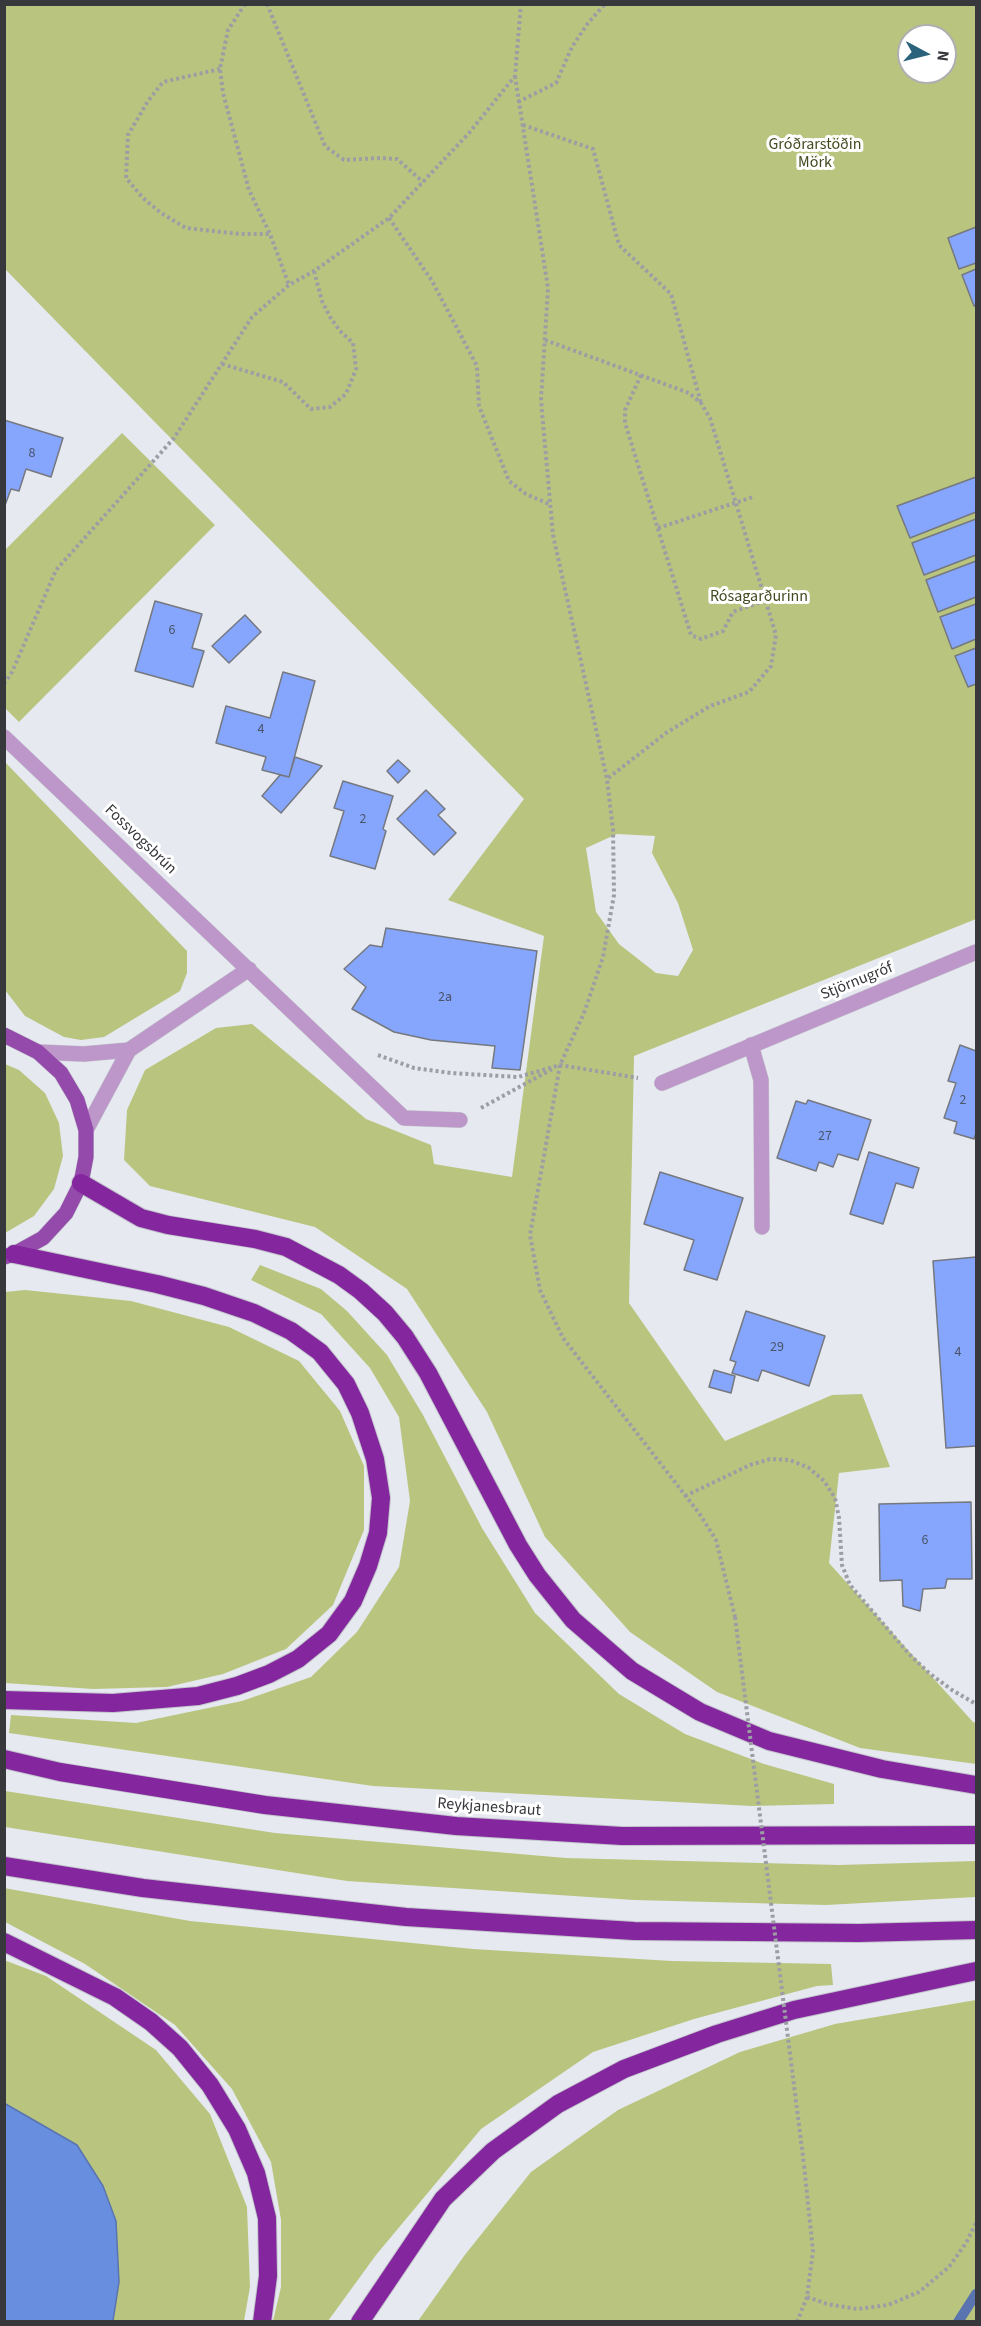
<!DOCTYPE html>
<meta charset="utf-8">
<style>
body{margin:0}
#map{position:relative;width:981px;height:2326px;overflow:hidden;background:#e6e9f0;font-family:"Source Sans 3",sans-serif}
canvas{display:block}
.frame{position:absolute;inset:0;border:6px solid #37383b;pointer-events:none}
.north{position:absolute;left:897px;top:24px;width:60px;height:60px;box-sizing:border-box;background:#fff;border:2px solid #afafb1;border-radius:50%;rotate:97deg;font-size:16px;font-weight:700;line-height:24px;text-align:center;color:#37383b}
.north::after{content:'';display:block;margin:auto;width:21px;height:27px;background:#2b637d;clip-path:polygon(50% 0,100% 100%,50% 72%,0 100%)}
</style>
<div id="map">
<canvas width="981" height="2326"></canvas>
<div class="frame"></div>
<div class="north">N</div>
</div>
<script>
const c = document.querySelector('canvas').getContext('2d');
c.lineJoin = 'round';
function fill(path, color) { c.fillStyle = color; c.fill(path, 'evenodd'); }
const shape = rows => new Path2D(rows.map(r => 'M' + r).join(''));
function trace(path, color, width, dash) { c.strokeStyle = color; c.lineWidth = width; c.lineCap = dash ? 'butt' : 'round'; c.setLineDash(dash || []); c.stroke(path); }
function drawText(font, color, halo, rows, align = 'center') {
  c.font = font + ' "Source Sans 3",sans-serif'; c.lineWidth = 6; c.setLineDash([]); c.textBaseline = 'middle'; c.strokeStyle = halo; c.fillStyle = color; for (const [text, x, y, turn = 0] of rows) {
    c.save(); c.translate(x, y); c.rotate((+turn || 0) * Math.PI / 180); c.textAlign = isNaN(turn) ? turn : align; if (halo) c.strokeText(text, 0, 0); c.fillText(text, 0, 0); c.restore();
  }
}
fill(shape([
 [4,5,976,5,976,919,634,1056,629,1303,725,1441,832,1395,862,1394,890,1467,839,1473,829,1563,973,1722,976,1723,976,1764,860,1748,717,1692,630,1632,545,1537,487,1412,407,1289,315,1227,150,1186,124,1160,127,1110,145,1070,216,1028,252,1024,366,1119,431,1145,434,1164,512,1177,544,936,448,900,524,799,5,269],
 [909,36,945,36,945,72,909,72],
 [617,834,655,836,652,853,678,903,693,950,678,976,656,973,619,944,596,912,586,848],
 [122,433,215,525,19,722,5,708,5,550],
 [5,762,187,951,187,973,180,991,104,1037,81,1040,64,1037,25,1016,5,990],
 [5,1064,19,1070,45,1093,59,1123,63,1156,54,1189,34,1216,5,1233],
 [260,1265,321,1289,347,1311,387,1355,423,1415,482,1528,535,1613,619,1694,685,1734,764,1764,834,1784,834,1804,752,1806,373,1786,9,1733,11,1715,136,1723,242,1701,311,1677,357,1632,399,1567,410,1501,399,1417,370,1368,321,1314,251,1280],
 [25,1290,131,1301,229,1327,299,1361,340,1411,364,1466,364,1530,333,1605,286,1649,223,1674,167,1687,93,1689,5,1683,5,1292],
 [5,1791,275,1833,566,1858,839,1865,976,1861,976,1897,826,1905,634,1900,347,1881,5,1827],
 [4,1888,190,1921,473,1949,672,1961,831,1964,833,1985,817,1986,694,2019,593,2052,481,2129,376,2255,328,2321,273,2321,281,2287,281,2220,271,2162,232,2089,175,2025,85,1964,5,1922],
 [4,1960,46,1976,156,2050,210,2114,247,2207,250,2287,244,2321,113,2321,119,2282,116,2221,103,2186,77,2145,5,2103],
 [976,2000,976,2321,418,2321,464,2256,531,2172,618,2110,740,2052,835,2024]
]), '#b9c57f');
const water = shape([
 [4,2103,77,2145,103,2186,116,2221,119,2282,113,2321,5,2321,4,2103]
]);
fill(water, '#688edf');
trace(water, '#5974ae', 1.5);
trace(shape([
 [958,2322,976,2294]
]), '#5974ae', 10);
const building = shape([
 [976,227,976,263,959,269,948,238,976,227],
 [976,269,976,305,974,306,962,275,976,269],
 [4,420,63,438,51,477,26,469,19,491,11,489,4,508,4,420],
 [976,477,976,512,910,538,897,506,976,477],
 [976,519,976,555,924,575,912,543,976,519],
 [976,561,976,597,938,612,926,580,976,561],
 [155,601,202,614,192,648,204,651,193,687,135,671,155,601],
 [976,604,976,639,952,649,940,617,976,604],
 [245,615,261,632,229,663,212,646,245,615],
 [976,648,976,684,968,687,955,656,976,648],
 [283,672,315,681,289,777,262,770,266,757,216,743,226,706,270,718,283,672],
 [295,757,322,766,281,813,262,796,280,775,289,777,295,757],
 [398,760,410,771,398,783,387,771,398,760],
 [343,781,393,796,383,829,386,831,375,869,330,856,344,811,334,808,343,781],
 [426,790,445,809,438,815,456,833,434,855,397,819,426,790],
 [386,928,537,951,520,1070,492,1068,495,1046,431,1040,394,1032,352,1009,366,987,344,969,370,945,382,947,386,928],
 [960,1045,976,1051,976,1133,974,1139,954,1133,957,1122,944,1118,956,1083,948,1081,960,1045],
 [808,1100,871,1120,858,1160,838,1154,833,1167,819,1162,816,1171,777,1158,796,1101,806,1104,808,1100],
 [869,1152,919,1168,913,1188,896,1183,883,1224,850,1214,869,1152],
 [660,1172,743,1198,717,1280,684,1270,694,1240,644,1224,660,1172],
 [976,1257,976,1446,946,1448,933,1261,976,1257],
 [746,1311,825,1336,809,1386,762,1370,758,1381,732,1373,736,1362,730,1360,746,1311],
 [714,1370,735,1376,731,1393,709,1387,714,1370],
 [971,1502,972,1579,947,1579,945,1588,923,1589,920,1611,903,1606,902,1580,880,1581,879,1504,971,1502]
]);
fill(building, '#85a6fc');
trace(building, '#75787e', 1.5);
const minor = shape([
 [4,737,404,1118,460,1120],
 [751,1045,761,1080,762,1227],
 [38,1052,84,1054,129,1050],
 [662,1083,976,952],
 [86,1130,129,1050,249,969]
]);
const major = shape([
 [4,1035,38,1052,61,1073,77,1100,86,1130,86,1157,81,1183,66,1213,43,1238,14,1254,4,1257]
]);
const highway = shape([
 [81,1183,141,1218,168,1225,255,1239,286,1247,339,1275,361,1291,385,1313,405,1337,428,1373,518,1545,537,1575,573,1620,632,1671,700,1712,769,1741,882,1769,976,1785],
 [4,1700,113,1703,198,1696,237,1686,269,1674,298,1659,329,1634,353,1601,368,1566,378,1533,381,1498,375,1459,360,1413,346,1384,320,1352,291,1331,254,1313,204,1296,157,1284,14,1254],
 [4,1759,60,1772,265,1805,456,1826,622,1836,976,1835],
 [4,1866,143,1888,406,1917,634,1931,859,1933,976,1930],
 [4,1942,115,1997,151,2022,180,2048,210,2085,237,2129,256,2173,267,2218,268,2276,262,2322],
 [360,2322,443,2199,493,2151,558,2104,624,2069,717,2034,794,2010,976,1971]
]);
trace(minor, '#c3c6cc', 16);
trace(major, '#c3c6cc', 16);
trace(highway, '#c3c6cc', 20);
trace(shape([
 [245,4,228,30,220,69,223,93,249,190,270,234,289,285],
 [267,4,325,146,344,160,380,158,397,159,423,182],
 [220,69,163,82,148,101,128,135,126,178,143,198,161,213,186,228,240,234,270,234],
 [515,76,548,288,541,400,553,535,607,779,613,830,614,895,603,957,584,1013,560,1065,530,1235,540,1290,563,1338,699,1513,716,1540,735,1617],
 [518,102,556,83,572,47,588,23,605,4],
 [523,125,593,149,619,245,671,294,701,403],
 [389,218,432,281,477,366,479,406,509,481,526,494,551,505],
 [545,340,689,393,701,403,710,418,776,635,771,666,749,692,710,706,666,733,607,779],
 [222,364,283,382,311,409,330,407,346,394,356,369,353,343,340,331,330,317,322,301,314,271],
 [641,375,625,410,625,423,691,635,701,639,723,631,733,612,766,600],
 [658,528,753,497],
 [4,684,12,672,56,570,174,438,252,317,289,285,314,271,389,218,469,133,515,76,521,4],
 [378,1055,414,1068,451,1073,518,1077,560,1065,638,1078],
 [481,1108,554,1068],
 [685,1496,750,1465,770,1459,790,1460,809,1468,824,1481,835,1498,839,1518,842,1565,850,1585,909,1654,929,1673,952,1690,976,1704],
 [807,2297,827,2304,857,2309,888,2305,919,2292,949,2267,966,2243,976,2223],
 [797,2322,807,2297,813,2251,804,2165]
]), '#9c9ea4', 4, [3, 3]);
trace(minor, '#bd96ca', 15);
trace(major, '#944aab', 15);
trace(highway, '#84279e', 18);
trace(shape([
 [735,1617,804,2165]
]), '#9c9ea4', 4, [3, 3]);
drawText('14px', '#4a546b', null, [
 ["8",32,454],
 ["6",172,631],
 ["4",261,730],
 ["2",363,820],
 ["2a",445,998],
 ["2",963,1101],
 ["27",825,1137],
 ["29",777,1348],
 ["4",958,1353],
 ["6",925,1541]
]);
drawText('16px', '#444a20', '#fff', [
 ["Gróðrarstöðin",815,145],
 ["Mörk",815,163],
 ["Rósagarðurinn",759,597]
]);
drawText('16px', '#37383b', '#fff', [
 ["Fossvogsbrún",140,840,44],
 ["Stjörnugróf",857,982,-22],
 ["Reykjanesbraut",489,1808,4]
]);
</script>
